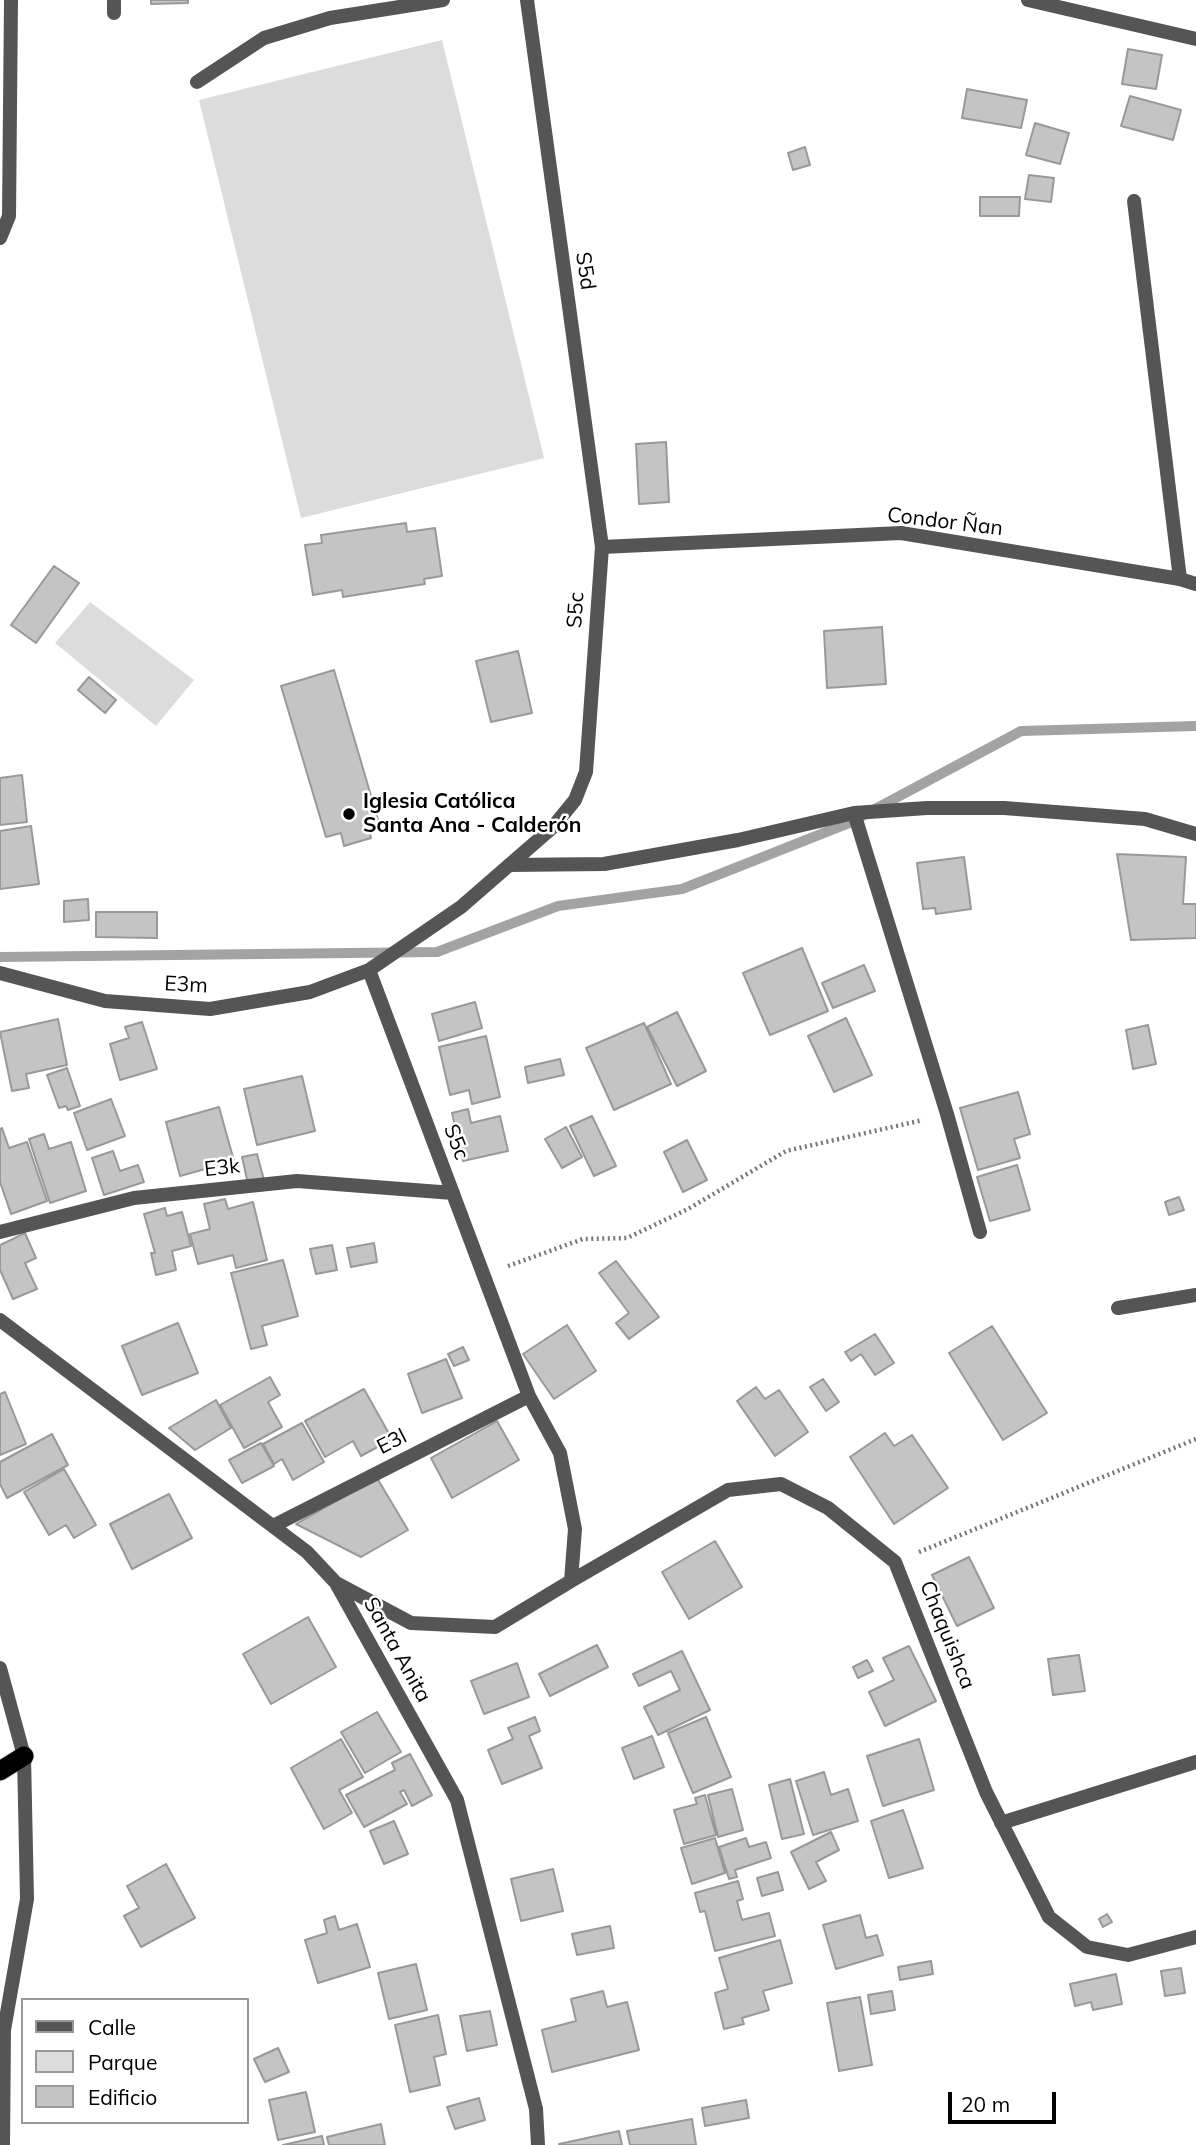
<!DOCTYPE html>
<meta charset="utf-8">
<style>
body{margin:0}
#map{position:relative;width:1196px;height:2145px;overflow:hidden;background:#fff;font-family:Mulish,sans-serif}
canvas{display:block}
.legend{position:absolute;left:21px;top:1998px;width:228px;height:126px;box-sizing:border-box;background:#fff;border:2px solid #999;margin:0;padding:9px 12px;list-style:none;font-size:21px;color:#000}
.legend li{display:flex;align-items:center;gap:14px;height:35px}
.legend b{width:35px;border:2px solid #999}
.scale{position:absolute;left:948px;top:2092px;width:108px;height:32px;box-sizing:border-box;border:4px solid #000;border-top:0;padding-left:9px;font-size:21px;line-height:24px;white-space:nowrap;color:#000;-webkit-text-stroke:5px #fff;paint-order:stroke}
</style>
<div id="map">
<canvas width="1196" height="2145"></canvas>
<ul class="legend">
<li><b style="height:9px;background:#555"></b>Calle</li>
<li><b style="height:19px;background:#dcdcdc"></b>Parque</li>
<li><b style="height:19px;background:#c4c4c4"></b>Edificio</li>
</ul>
<div class="scale">20 m</div>
</div>
<script>
const c = document.querySelector('canvas').getContext('2d');
c.lineJoin = 'round';
function fill(path, color) { c.fillStyle = color; c.fill(path, 'evenodd'); }
const shape = rows => new Path2D(rows.map(r => 'M' + r).join(''));
function trace(path, color, width, dash) { c.strokeStyle = color; c.lineWidth = width; c.lineCap = dash ? 'butt' : 'round'; c.setLineDash(dash || []); c.stroke(path); }
function drawText(font, color, halo, rows, align = 'center') {
  c.font = font + ' Mulish,sans-serif'; c.lineWidth = 5; c.setLineDash([]); c.textBaseline = 'middle'; c.strokeStyle = halo; c.fillStyle = color; for (const [text, x, y, turn = 0] of rows) {
    c.save(); c.translate(x, y); c.rotate((+turn || 0) * Math.PI / 180); c.textAlign = isNaN(turn) ? turn : align; if (halo) c.strokeText(text, 0, 0); c.fillText(text, 0, 0); c.restore();
  }
}
fill(shape([
 [442,40,544,458,301,518,199,100],
 [90,602,194,680,156,726,55,643]
]), '#dcdcdc');
trace(shape([
 [0,957,437,952,558,906,682,889,849,823,1021,731,1196,726]
]), '#a3a3a3', 10);
const building = shape([
 [151,0,188,0,188,3,151,4,151,0],
 [1128,49,1162,55,1156,89,1122,84,1128,49],
 [967,89,1027,100,1021,128,962,118,967,89],
 [1130,96,1181,110,1173,140,1121,126,1130,96],
 [1035,123,1069,133,1060,164,1026,155,1035,123],
 [805,147,810,165,793,170,788,153,805,147],
 [1029,175,1054,178,1051,202,1025,199,1029,175],
 [980,197,1020,197,1019,216,980,216,980,197],
 [666,442,669,502,639,504,636,444,666,442],
 [406,523,407,532,435,528,442,576,424,579,425,584,343,597,342,590,313,595,305,545,322,543,321,535,406,523],
 [54,566,79,583,36,643,11,625,54,566],
 [882,627,886,684,827,688,824,631,882,627],
 [518,651,532,713,491,722,476,661,518,651],
 [334,670,379,823,368,827,371,838,344,846,341,833,326,837,281,686,334,670],
 [89,677,116,700,105,713,78,690,89,677],
 [22,775,27,822,0,825,0,778,22,775],
 [31,826,39,884,0,889,0,831,31,826],
 [1117,854,1186,857,1183,904,1196,904,1196,938,1131,940,1117,854],
 [964,857,971,909,936,914,935,908,923,909,917,863,964,857],
 [88,899,89,920,64,922,64,901,88,899],
 [96,912,157,912,157,938,96,937,96,912],
 [802,948,828,1011,770,1035,743,973,802,948],
 [864,965,875,991,833,1008,822,983,864,965],
 [475,1002,482,1028,439,1041,432,1014,475,1002],
 [677,1012,706,1071,677,1086,647,1027,677,1012],
 [846,1018,872,1075,834,1092,808,1036,846,1018],
 [58,1019,67,1065,26,1074,29,1088,12,1091,0,1032,58,1019],
 [142,1022,157,1069,120,1080,110,1044,129,1038,125,1027,142,1022],
 [644,1023,671,1084,614,1110,586,1048,644,1023],
 [1148,1025,1156,1064,1133,1069,1126,1030,1148,1025],
 [486,1036,500,1097,472,1104,469,1090,450,1095,439,1047,486,1036],
 [560,1059,564,1075,528,1083,525,1067,560,1059],
 [67,1068,80,1106,68,1110,66,1106,59,1108,47,1075,67,1068],
 [302,1076,315,1131,257,1145,244,1089,302,1076],
 [1018,1092,1030,1134,1014,1139,1020,1158,978,1170,960,1108,1018,1092],
 [111,1099,125,1136,87,1150,74,1113,111,1099],
 [219,1107,234,1161,180,1176,166,1122,219,1107],
 [468,1109,471,1123,500,1116,508,1151,463,1161,452,1113,468,1109],
 [592,1116,616,1166,594,1176,570,1126,592,1116],
 [566,1127,582,1157,562,1168,545,1139,566,1127],
 [2,1128,9,1148,27,1142,47,1201,11,1214,0,1182,0,1129,2,1128],
 [44,1134,49,1149,71,1142,86,1191,50,1203,29,1139,44,1134],
 [687,1140,707,1180,683,1192,664,1152,687,1140],
 [113,1151,120,1171,138,1165,144,1182,104,1195,92,1158,113,1151],
 [257,1154,264,1180,248,1184,242,1157,257,1154],
 [1017,1165,1030,1210,990,1221,977,1177,1017,1165],
 [1179,1197,1184,1210,1169,1215,1165,1202,1179,1197],
 [225,1199,228,1209,253,1202,267,1260,236,1268,233,1255,198,1264,190,1234,210,1229,204,1204,225,1199],
 [165,1208,167,1216,182,1212,191,1246,172,1251,176,1270,156,1275,151,1253,155,1253,144,1214,165,1208],
 [25,1233,36,1258,25,1263,37,1289,13,1299,0,1270,0,1245,25,1233],
 [374,1243,377,1262,351,1267,347,1248,374,1243],
 [332,1245,337,1270,316,1274,310,1249,332,1245],
 [283,1260,298,1316,262,1326,267,1345,251,1349,231,1273,283,1260],
 [616,1261,659,1317,629,1339,616,1323,629,1313,599,1273,616,1261],
 [178,1323,198,1373,142,1395,122,1346,178,1323],
 [567,1325,596,1371,554,1399,523,1354,567,1325],
 [992,1326,1047,1413,1003,1440,949,1353,992,1326],
 [875,1334,894,1363,875,1375,861,1354,851,1361,845,1352,875,1334],
 [463,1347,469,1360,454,1366,448,1354,463,1347],
 [446,1359,462,1398,422,1413,408,1374,446,1359],
 [270,1377,280,1395,268,1402,282,1427,244,1448,220,1405,270,1377],
 [823,1379,839,1402,826,1411,810,1387,823,1379],
 [756,1387,765,1399,779,1390,808,1432,775,1456,737,1401,756,1387],
 [364,1389,392,1439,361,1456,353,1441,325,1457,305,1421,364,1389],
 [5,1392,26,1444,0,1455,0,1394,5,1392],
 [216,1400,231,1428,195,1450,169,1428,216,1400],
 [497,1421,519,1460,452,1498,431,1458,497,1421],
 [302,1423,324,1462,293,1480,282,1459,274,1464,263,1444,302,1423],
 [885,1433,894,1446,912,1435,948,1488,894,1524,850,1457,885,1433],
 [52,1434,68,1465,7,1498,0,1484,0,1462,52,1434],
 [261,1443,274,1466,242,1483,229,1460,261,1443],
 [64,1469,96,1525,74,1538,66,1525,49,1535,24,1492,64,1469],
 [377,1478,408,1530,361,1557,296,1524,377,1478],
 [169,1494,192,1538,132,1569,110,1524,169,1494],
 [715,1541,742,1587,689,1619,662,1572,715,1541],
 [969,1557,994,1608,957,1626,932,1575,969,1557],
 [308,1617,336,1667,271,1704,243,1654,308,1617],
 [597,1645,608,1667,550,1696,539,1674,597,1645],
 [909,1646,936,1701,885,1726,869,1692,894,1680,883,1658,909,1646],
 [682,1651,710,1710,658,1735,644,1707,680,1690,671,1671,639,1686,633,1674,682,1651],
 [1079,1655,1085,1691,1053,1695,1048,1659,1079,1655],
 [867,1660,873,1671,858,1678,853,1667,867,1660],
 [517,1663,529,1697,484,1714,471,1681,517,1663],
 [377,1712,401,1752,365,1773,341,1732,377,1712],
 [535,1717,540,1731,529,1736,542,1768,502,1784,488,1750,513,1739,508,1728,535,1717],
 [706,1717,731,1777,693,1793,668,1733,706,1717],
 [652,1736,664,1767,634,1779,622,1748,652,1736],
 [341,1739,363,1777,339,1790,352,1813,324,1829,291,1768,341,1739],
 [919,1739,934,1790,883,1806,867,1756,919,1739],
 [410,1754,432,1795,412,1806,404,1790,400,1792,407,1804,364,1827,346,1795,395,1770,392,1763,410,1754],
 [824,1772,831,1795,848,1789,858,1821,813,1835,796,1781,824,1772],
 [790,1779,804,1834,782,1839,769,1785,790,1779],
 [732,1789,743,1830,718,1837,708,1795,732,1789],
 [705,1795,716,1835,684,1844,674,1810,697,1804,695,1798,705,1795],
 [903,1810,923,1868,889,1878,871,1821,903,1810],
 [394,1821,408,1854,384,1864,370,1831,394,1821],
 [831,1832,839,1850,816,1862,826,1881,809,1889,791,1852,831,1832],
 [715,1838,725,1873,692,1884,681,1848,715,1838],
 [746,1838,749,1847,766,1842,771,1858,735,1870,737,1877,729,1879,719,1847,746,1838],
 [166,1864,195,1918,141,1947,124,1916,139,1908,127,1886,166,1864],
 [553,1869,563,1911,521,1921,511,1879,553,1869],
 [778,1872,783,1890,762,1896,757,1878,778,1872],
 [738,1881,743,1899,737,1901,742,1920,769,1913,775,1936,715,1951,705,1911,700,1912,695,1893,738,1881],
 [1107,1914,1112,1922,1103,1927,1099,1919,1107,1914],
 [860,1915,866,1938,877,1935,883,1955,836,1969,823,1925,860,1915],
 [335,1916,339,1930,357,1924,370,1967,318,1983,305,1940,327,1933,324,1920,335,1916],
 [610,1926,614,1948,577,1955,572,1934,610,1926],
 [780,1940,792,1983,763,1991,769,2010,742,2018,744,2024,724,2029,715,1993,728,1989,719,1958,780,1940],
 [931,1961,933,1974,900,1980,898,1967,931,1961],
 [416,1964,427,2010,389,2019,378,1973,416,1964],
 [1181,1968,1185,1993,1165,1996,1161,1971,1181,1968],
 [1116,1974,1122,2004,1093,2010,1091,2002,1075,2006,1070,1984,1116,1974],
 [603,1991,607,2007,627,2002,639,2050,552,2072,542,2030,576,2021,571,1999,603,1991],
 [892,1991,895,2010,871,2014,868,1995,892,1991],
 [860,1997,872,2065,839,2071,827,2003,860,1997],
 [490,2011,497,2045,467,2051,460,2016,490,2011],
 [438,2015,446,2054,434,2057,440,2085,410,2092,395,2025,438,2015],
 [278,2048,289,2072,265,2082,254,2059,278,2048],
 [306,2092,315,2132,278,2140,269,2100,306,2092],
 [479,2098,485,2120,455,2129,447,2107,479,2098],
 [746,2100,749,2118,705,2126,702,2108,746,2100],
 [692,2119,696,2145,630,2145,627,2131,692,2119],
 [381,2124,385,2145,329,2145,327,2137,381,2124],
 [619,2131,622,2145,559,2145,559,2144,619,2131],
 [322,2136,324,2145,283,2145,322,2136]
]);
fill(building, '#c4c4c4');
trace(building, '#999', 2);
const trunk = shape([
 [0,1771,24,1756]
]);
trace(trunk, '#dbdbdb', 21);
trace(shape([
 [508,1266,583,1239,627,1238,688,1209,786,1151,923,1120],
 [919,1552,1196,1439]
]), '#777', 4.5, [2, 3.5]);
trace(shape([
 [1134,201,1180,579]
]), '#555', 14);
trace(shape([
 [1028,0,1196,39],
 [114,13,114,0],
 [197,82,264,38,330,18,443,0],
 [0,238,9,216,11,0],
 [602,547,901,533,1180,579,1196,584],
 [854,813,947,1114,980,1232],
 [509,865,604,864,738,840,854,813,927,808,1004,808,1145,819,1196,834],
 [0,973,105,1001,210,1009,310,992,369,970],
 [0,1232,134,1198,297,1181,453,1193],
 [1118,1308,1196,1295],
 [0,1320,307,1552,336,1583,457,1800,536,2109,538,2145],
 [273,1526,529,1396],
 [571,1581,728,1490,781,1484,828,1508,895,1562,986,1792,1049,1917,1087,1947,1128,1955,1196,1937],
 [336,1583,411,1623,495,1627,571,1581,575,1529,560,1453,529,1396,369,970,461,907,553,827,575,800,586,772,602,547,527,0],
 [0,1668,24,1756,27,1899,4,2030,3,2145],
 [1001,1823,1196,1762]
]), '#555', 14);
trace(trunk, '#000', 19);
for (const [x, y, r, color] of [
 [349,814,7,"#000"]
]) { const dot = new Path2D(); dot.arc(x, y, r, 0, 2 * Math.PI); c.fillStyle = color; c.fill(dot); trace(dot, '#fff', 2.5); }
drawText('21px', '#000', '#fff', [
 ["S5d",585,271,82],
 ["Condor Ñan",945,522,7],
 ["S5c",576,610,-86],
 ["E3m",186,985,3],
 ["S5c",456,1142,69],
 ["E3k",222,1168,-6],
 ["E3l",392,1442,-27],
 ["Chaquishca",947,1635,68],
 ["Santa Anita",397,1650,61]
]);
drawText('bold 21px', '#000', '#fff', [
 ["Iglesia Católica",363,802],
 ["Santa Ana - Calderón",363,826]
], 'left');
</script>
